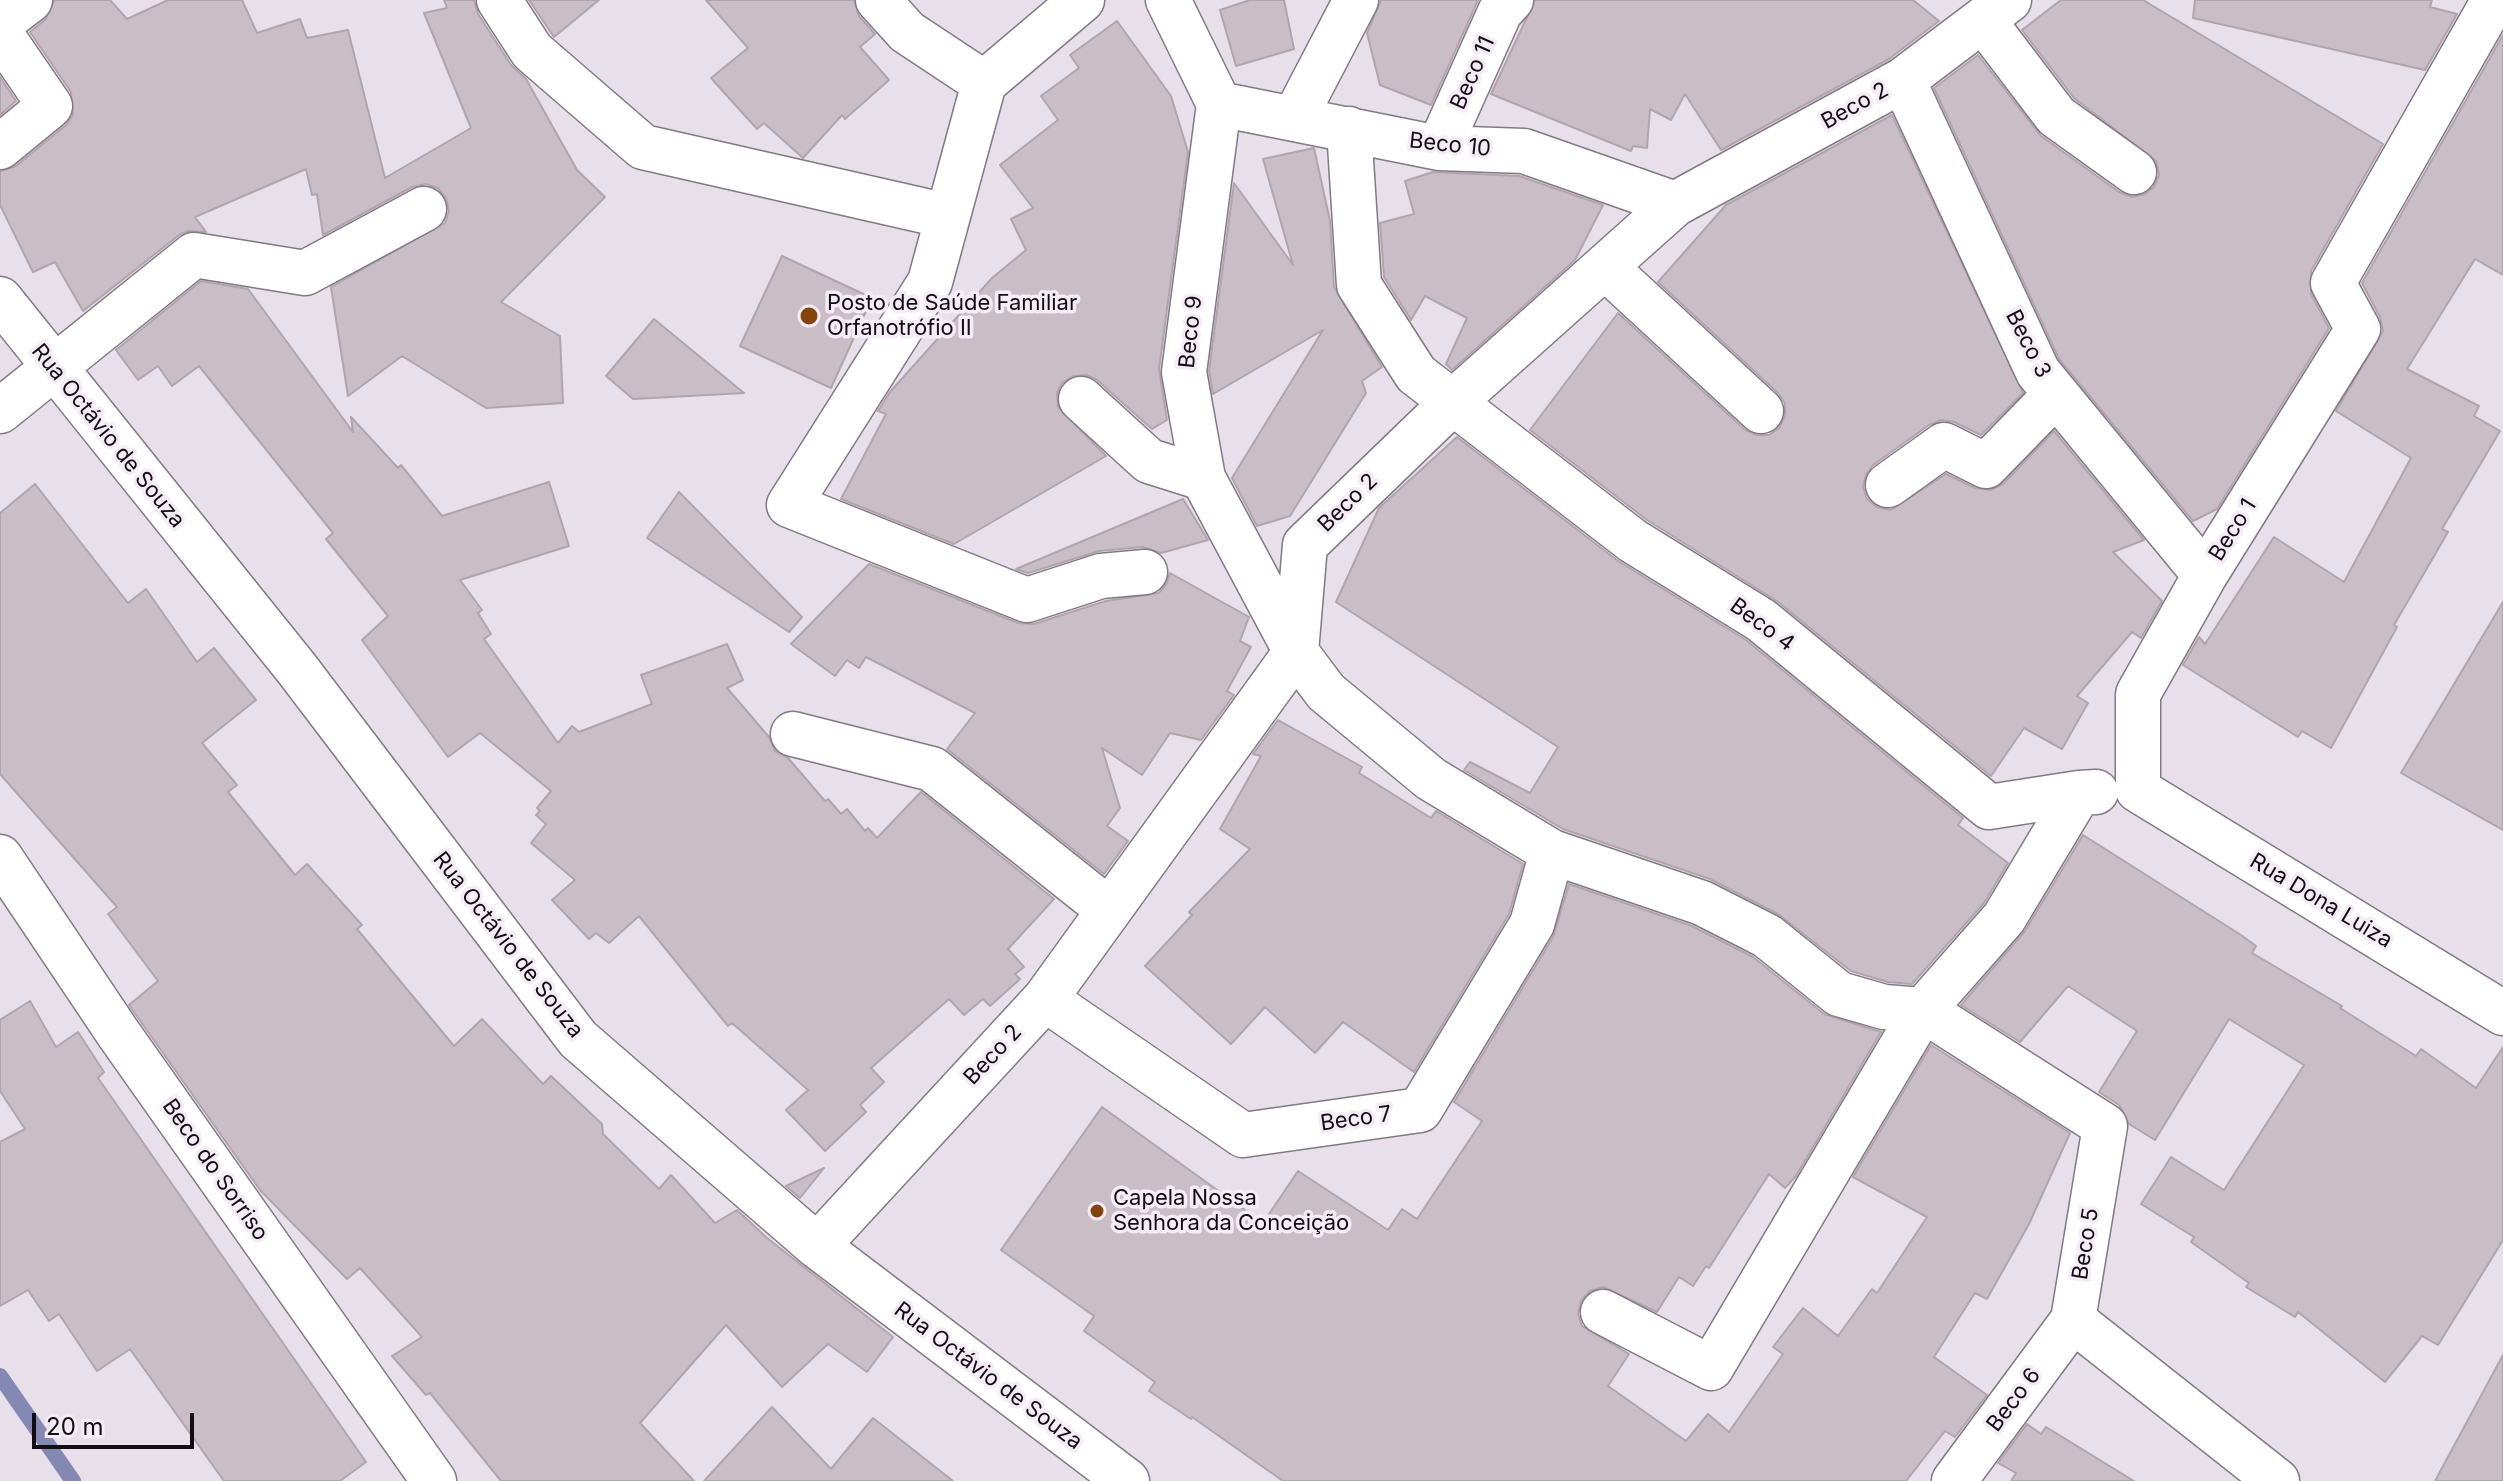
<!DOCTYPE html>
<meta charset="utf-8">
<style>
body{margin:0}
#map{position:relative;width:2503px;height:1481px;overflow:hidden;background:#e7dfea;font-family:Inter,sans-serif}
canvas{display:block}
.scale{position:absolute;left:32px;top:1413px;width:162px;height:36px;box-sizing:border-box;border:4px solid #110e12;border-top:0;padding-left:10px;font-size:24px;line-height:28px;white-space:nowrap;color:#110e12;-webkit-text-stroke:6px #f5ecf8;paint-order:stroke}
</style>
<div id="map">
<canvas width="2503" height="1481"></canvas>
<div class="scale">20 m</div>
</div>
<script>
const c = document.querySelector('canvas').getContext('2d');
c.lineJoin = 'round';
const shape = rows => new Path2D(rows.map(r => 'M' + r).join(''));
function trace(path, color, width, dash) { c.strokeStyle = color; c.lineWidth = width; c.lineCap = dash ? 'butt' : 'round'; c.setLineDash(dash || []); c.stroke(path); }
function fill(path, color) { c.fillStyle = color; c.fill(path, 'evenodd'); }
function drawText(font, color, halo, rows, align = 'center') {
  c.font = font + ' Inter,sans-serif'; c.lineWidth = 7; c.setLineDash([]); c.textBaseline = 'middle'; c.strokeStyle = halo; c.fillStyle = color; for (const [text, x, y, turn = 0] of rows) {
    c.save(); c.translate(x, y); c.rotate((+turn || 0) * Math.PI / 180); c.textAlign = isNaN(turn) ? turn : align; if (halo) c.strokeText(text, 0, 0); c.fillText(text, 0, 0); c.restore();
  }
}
trace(shape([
 [0,1376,73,1481]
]), '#8489b4', 16);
const building = shape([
 [54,0,110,0,127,19,168,0,242,0,257,33,300,19,307,38,348,30,385,178,471,128,424,13,447,8,444,0,474,0,478,14,511,65,526,79,577,170,605,197,501,302,560,336,563,403,486,408,402,356,348,396,331,287,445,223,449,211,446,198,438,188,426,184,412,187,323,235,317,194,312,195,306,169,195,217,206,232,188,231,179,235,83,311,55,262,33,272,0,205,0,171,16,166,66,125,73,115,71,92,30,32,46,19,54,0],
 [529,0,599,0,554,37,529,0],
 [706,0,854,0,859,16,875,34,860,47,889,80,845,119,842,115,803,158,764,123,757,129,711,78,748,48,706,0],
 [1250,0,1284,0,1294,49,1236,66,1220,10,1250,0],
 [1381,0,1478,0,1431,105,1380,85,1367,33,1381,0],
 [1535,0,1913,0,1939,21,1889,59,1721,150,1685,94,1671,120,1650,109,1647,148,1633,146,1631,151,1491,94,1535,0],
 [2061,0,2143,0,2383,144,2311,271,2311,294,2329,328,2217,509,2193,521,2059,359,1934,88,1978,55,2041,136,2119,192,2132,197,2145,194,2154,187,2159,175,2156,161,2074,98,2022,30,2061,0],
 [2195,0,2432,0,2430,7,2457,14,2425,70,2193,18,2195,0],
 [1117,21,1171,96,1188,152,1159,369,1167,420,1152,429,1097,380,1086,375,1073,376,1062,383,1057,393,1058,407,1106,456,954,544,841,499,886,414,878,411,890,392,992,278,1026,250,1011,219,1033,208,1000,165,1058,120,1041,96,1079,68,1070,55,1117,21],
 [2503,35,2503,275,2475,259,2407,369,2479,406,2474,416,2500,431,2442,529,2448,532,2394,625,2397,627,2331,748,2302,731,2298,737,2183,665,2199,637,2205,644,2274,537,2344,582,2411,458,2336,411,2383,331,2380,317,2362,283,2503,35],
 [0,77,16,101,0,115,0,77],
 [1892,115,2023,393,1981,435,1954,422,1941,420,1929,425,1873,465,1866,474,1863,487,1867,499,1877,507,1891,510,1946,474,1975,488,1991,490,2004,483,2054,431,2144,540,2113,552,2162,601,2141,638,2132,632,2077,696,2088,703,2062,749,2024,728,1991,776,1777,601,1647,520,1530,430,1618,313,1744,429,1756,435,1769,435,1779,428,1785,416,1785,403,1778,393,1658,282,1726,205,1892,115],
 [1314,148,1330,221,1334,287,1382,367,1362,381,1366,393,1290,516,1257,526,1232,478,1323,330,1213,394,1209,371,1234,183,1293,265,1263,159,1314,148],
 [1433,172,1519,176,1603,205,1575,260,1452,370,1446,364,1467,318,1425,296,1411,320,1384,277,1380,223,1414,214,1405,181,1433,172],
 [782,256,872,298,831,388,740,346,782,256],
 [201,281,248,289,353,432,351,417,398,468,401,465,442,516,549,482,569,546,460,580,482,610,478,613,491,634,484,639,558,743,572,726,579,732,652,704,641,675,727,644,743,680,727,688,769,737,775,751,788,758,825,801,828,799,841,814,847,809,865,831,868,828,877,838,921,792,1054,899,1008,949,1024,967,1015,974,1020,979,990,1006,983,999,964,1015,949,999,871,1068,884,1082,860,1105,866,1112,825,1151,786,1110,808,1090,732,1023,728,1026,639,916,609,943,596,933,589,939,552,900,575,880,531,843,546,824,536,815,540,811,537,808,551,791,480,733,448,757,362,640,388,616,326,539,333,533,199,366,172,386,158,366,138,380,116,350,201,281],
 [654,319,744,393,633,399,606,376,654,319],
 [1457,437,1618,561,1746,640,1963,818,1958,825,2008,863,1984,903,1912,984,1888,982,1851,971,1778,914,1710,879,1563,829,1464,770,1470,762,1530,793,1558,747,1336,602,1379,508,1457,437],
 [35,484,128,603,146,589,197,662,214,648,256,700,202,743,237,785,228,792,295,875,307,864,362,925,357,929,454,1046,482,1019,543,1084,551,1076,602,1124,603,1134,659,1189,671,1175,715,1223,737,1210,767,1238,893,1337,867,1372,828,1344,782,1387,726,1325,640,1423,694,1481,501,1481,430,1393,426,1395,392,1356,422,1337,360,1268,347,1279,260,1190,129,1005,158,981,108,914,117,907,0,774,0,513,35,484],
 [679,492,802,617,789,632,647,538,679,492],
 [1183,499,1208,540,1161,553,1143,547,1099,551,1028,573,1016,569,1183,499],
 [869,564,1018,623,1034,624,1106,601,1159,593,1167,583,1170,573,1249,617,1240,641,1251,647,1227,691,1234,695,1201,740,1170,733,1142,775,1102,748,1120,808,1107,826,1128,841,1104,874,947,749,975,713,866,657,859,668,847,660,835,676,791,644,869,564],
 [2503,602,2503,830,2401,773,2503,602],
 [1278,720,1362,767,1359,773,1431,818,1436,811,1523,864,1509,914,1414,1072,1343,1022,1315,1053,1265,1007,1231,1044,1145,966,1192,915,1189,912,1250,849,1220,829,1261,756,1253,754,1278,720],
 [2083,835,2241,935,2256,946,2252,953,2342,1006,2340,1008,2416,1056,2421,1049,2476,1088,2503,1047,2503,1240,2438,1345,2422,1336,2385,1382,2298,1312,2295,1317,2246,1287,2249,1283,2191,1242,2194,1237,2141,1204,2171,1157,2224,1190,2304,1065,2229,1019,2155,1140,2129,1124,2119,1105,2099,1092,2137,1031,2068,986,2020,1042,1961,1005,2025,931,2083,835],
 [1569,884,1692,926,1753,957,1824,1014,1881,1032,1796,1176,1785,1188,1769,1174,1709,1268,1706,1266,1693,1286,1679,1277,1657,1312,1603,1287,1590,1291,1581,1301,1578,1314,1582,1326,1629,1354,1608,1386,1686,1441,1708,1414,1729,1432,1783,1354,1773,1347,1803,1308,1838,1336,1872,1289,1877,1293,1927,1217,1853,1177,1931,1045,2070,1133,2029,1224,1987,1299,1975,1293,1934,1357,1987,1395,1955,1437,1945,1431,1906,1481,1283,1481,1192,1417,1191,1419,1149,1391,1155,1382,1084,1331,1094,1316,1001,1250,1102,1107,1263,1223,1298,1171,1388,1230,1402,1209,1417,1219,1482,1121,1454,1102,1553,937,1569,884],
 [30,1001,56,1047,78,1032,104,1072,98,1078,366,1462,340,1481,224,1481,130,1349,97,1371,59,1314,49,1321,28,1290,0,1306,0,1142,25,1129,0,1091,0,1020,30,1001],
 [824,1168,800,1198,786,1186,824,1168],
 [2503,1355,2503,1481,2435,1481,2503,1355],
 [772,1407,831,1469,873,1418,953,1481,704,1481,772,1407],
 [2027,1424,2041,1434,2046,1427,2134,1481,2011,1481,2016,1473,1998,1463,2027,1424]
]);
fill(building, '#cabec6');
trace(building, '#b1a5ad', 2);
const minor = shape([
 [499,0,532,51,643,147,947,216],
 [878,0,907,32,984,83],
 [1082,0,984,83,930,282,789,505,1027,600,1101,576,1145,572],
 [1168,0,1219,104,1184,372,1203,478,1296,652,1326,692,1431,779,1552,852,1702,903,1767,936,1839,994,1884,1007,1923,1010,2105,1126,2073,1320,2277,1481],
 [1983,20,2056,116,2134,172],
 [0,23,30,0],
 [0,33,50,106,0,147],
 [1903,80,2038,372,2205,575],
 [1219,104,1439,148,1524,151,1675,204],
 [1294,119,1356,0],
 [1349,129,1359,285,1416,374,1633,541,1761,620,1989,807,2079,793],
 [1439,148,1500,12,1511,0],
 [1605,267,1761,411],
 [0,299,297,669,578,1039,817,1246,1127,1481],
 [1081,399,1149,461,1203,478],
 [0,411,194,255,305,273,424,209],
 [1888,485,1944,445,1986,466,2056,394],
 [793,734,932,769,1109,910],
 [2138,790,2138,694,2205,575,2358,329,2333,283,2494,0],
 [2138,790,2503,1013],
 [0,857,118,1033,434,1481],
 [1045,999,1243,1135,1420,1110,1532,924,1552,852],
 [817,1246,1045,999,1296,652,1305,545,1452,403,1675,204,1903,80,2009,0],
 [1603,1312,1711,1368,1923,1010,2004,918,2079,793,2096,792],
 [1954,1481,2073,1320]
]);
trace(minor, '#817a84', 47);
trace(minor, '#fff', 44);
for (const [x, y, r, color] of [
 [809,316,10,"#844409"],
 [1097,1211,8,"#844409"]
]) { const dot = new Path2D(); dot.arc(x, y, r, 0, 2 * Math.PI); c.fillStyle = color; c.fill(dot); trace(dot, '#f5ecf8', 3); }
drawText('22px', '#110e12', '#f5ecf8', [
 ["Beco 11",1473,73,-66],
 ["Beco 2",1855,106,-29],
 ["Beco 10",1450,145,6],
 ["Beco 9",1191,332,-84],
 ["Beco 3",2028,344,63],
 ["Rua Octávio de Souza",108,436,51],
 ["Beco 2",1348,503,-44],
 ["Beco 1",2233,530,-58],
 ["Beco 4",1762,625,36],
 ["Rua Dona Luiza",2321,901,31],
 ["Rua Octávio de Souza",508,945,52],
 ["Beco 2",993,1055,-47],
 ["Beco 7",1356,1119,-8],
 ["Beco do Sorriso",215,1170,55],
 ["Beco 5",2086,1244,-81],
 ["Rua Octávio de Souza",988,1376,37],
 ["Beco 6",2014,1400,-53]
]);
drawText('22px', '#110e12', '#f5ecf8', [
 ["Posto de Saúde Familiar",827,303],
 ["Orfanotrófio II",827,328],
 ["Capela Nossa",1113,1198],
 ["Senhora da Conceição",1113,1223]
], 'left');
</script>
